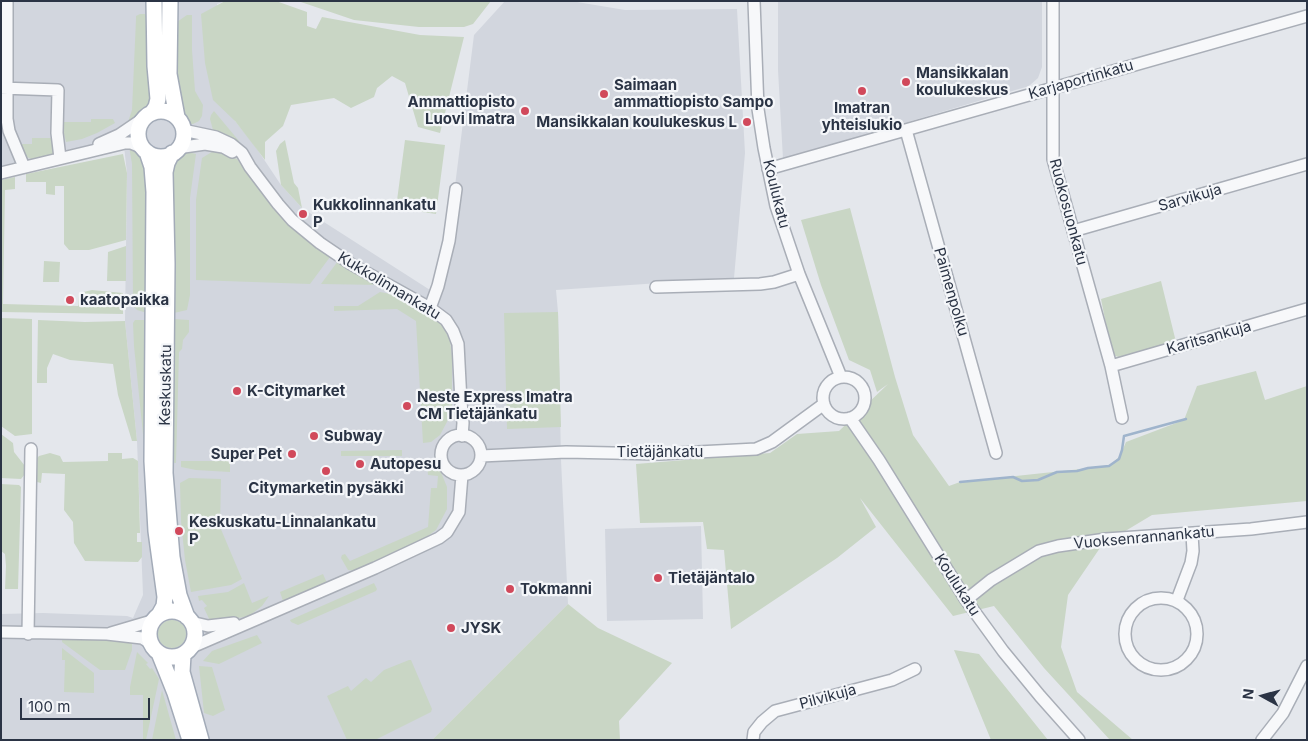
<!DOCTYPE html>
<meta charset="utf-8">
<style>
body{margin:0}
#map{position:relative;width:1308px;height:741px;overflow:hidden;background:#e4e7ec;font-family:Inter,sans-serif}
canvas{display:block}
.frame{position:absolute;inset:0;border:2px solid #2b3445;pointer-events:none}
.north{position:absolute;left:1238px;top:671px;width:50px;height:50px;-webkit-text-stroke:4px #f4f6f9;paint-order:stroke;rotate:277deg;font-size:14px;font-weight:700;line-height:20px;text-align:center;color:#2b3445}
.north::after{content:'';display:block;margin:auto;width:18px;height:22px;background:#2b3445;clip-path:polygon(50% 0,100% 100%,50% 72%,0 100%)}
.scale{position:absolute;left:20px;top:698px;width:130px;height:22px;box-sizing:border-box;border:2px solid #2b3445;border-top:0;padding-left:6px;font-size:15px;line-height:18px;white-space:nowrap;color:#2b3445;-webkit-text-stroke:4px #f4f6f9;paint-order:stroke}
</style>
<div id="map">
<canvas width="1308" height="741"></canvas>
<div class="frame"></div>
<div class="north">N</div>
<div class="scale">100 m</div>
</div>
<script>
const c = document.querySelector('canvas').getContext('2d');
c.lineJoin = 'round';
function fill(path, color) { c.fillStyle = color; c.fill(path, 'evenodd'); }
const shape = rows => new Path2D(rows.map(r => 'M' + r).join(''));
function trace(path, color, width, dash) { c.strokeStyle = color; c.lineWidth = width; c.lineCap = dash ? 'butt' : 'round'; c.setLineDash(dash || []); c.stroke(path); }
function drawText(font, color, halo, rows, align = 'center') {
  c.font = font + ' Inter,sans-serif'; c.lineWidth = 4.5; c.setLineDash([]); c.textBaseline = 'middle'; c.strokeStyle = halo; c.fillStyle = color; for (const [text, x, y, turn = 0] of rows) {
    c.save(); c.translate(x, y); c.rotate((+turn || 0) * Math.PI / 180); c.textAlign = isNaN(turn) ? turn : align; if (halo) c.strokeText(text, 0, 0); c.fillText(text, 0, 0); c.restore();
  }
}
fill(shape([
 [1,1,225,1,217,4,235,121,253,143,281,185,302,208,441,297,474,35,505,1,571,1,625,10,737,9,745,153,734,278,556,290,558,312,561,460,568,604,432,740,1,740,1,614,43,613,127,616,133,618,143,595,137,441,125,321,127,173,123,137,1,166],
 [778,1,1042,1,1042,67,1038,78,1029,86,783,159,778,70],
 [701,526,703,619,607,621,605,529]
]), '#d2d6de');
fill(shape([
 [225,1,276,1,307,12,307,26,316,29,322,17,420,35,464,37,440,133,418,127,405,83,392,76,377,88,374,97,351,108,334,98,291,105,283,126,265,142,265,160,235,121,213,100,205,63,201,14],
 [298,1,491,1,473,24,464,27,419,27,354,20],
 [140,14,145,14,150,21,153,96,149,107,128,122,132,110,136,19,136,16],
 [187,15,192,15,192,50,195,91,203,105,202,116,199,121,193,124,189,124,183,113,178,97,174,53,177,22],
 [214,111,239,141,237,143,226,135,213,130,210,119,211,115],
 [91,119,113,119,115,123,97,133,82,139,66,142,61,122,91,122],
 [32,138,54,138,56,148,54,155,34,160,24,156,17,144,32,144],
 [285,140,294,183,298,188,302,208,281,185,276,151,280,144],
 [405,140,445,145,436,214,396,208],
 [129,146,138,149,147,162,150,494,145,494,144,444,134,346,133,323,135,320,147,320,147,313,137,310,133,306,132,164],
 [215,150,237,159,280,216,302,236,330,257,310,284,196,280,196,200,202,158],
 [184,151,196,154,190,198,190,295,187,310,174,313,174,319,189,320,189,332,183,340,182,349,179,352,176,463,169,462,171,165,174,157],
 [123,154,127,173,126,240,89,250,69,250,64,244,64,186,55,186,55,195,46,194,46,182,26,182,26,174],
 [15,177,15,189,5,190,3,304,78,306,79,293,92,290,123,293,123,314,1,312,1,180],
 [850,208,895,377,913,435,949,486,960,482,1109,466,1120,456,1126,442,1184,420,1197,386,1256,371,1265,400,1307,386,1307,501,1152,515,1102,545,1068,595,1061,647,1077,692,1133,740,1110,740,1044,668,994,606,953,616,860,498,876,527,837,558,731,629,724,550,707,549,703,522,640,523,636,464,770,453,797,434,839,431,888,384,877,392,870,370,849,360,821,285,801,220],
 [126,246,126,281,107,281,108,252],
 [44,261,60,262,59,282,43,282],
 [338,261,380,285,321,284],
 [1161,281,1176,342,1122,358,1112,355,1101,299],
 [380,292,396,295,436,318,444,328,450,341,452,357,452,419,448,420,440,435,431,442,423,443,416,321,397,309,334,311,334,306,358,306],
 [558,312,561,427,507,429,504,313],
 [1,318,32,319,32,434,15,436,1,426],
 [38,320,85,322,125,321,137,441,132,441,118,395,113,364,70,360,53,354,47,368,47,383,37,383],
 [1,434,13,443,14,452,25,466,25,474,21,479,1,478],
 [402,450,402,456,341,456,341,451],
 [50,453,60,456,63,462,108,461,108,453,122,453,122,459,133,458,138,461,140,533,137,533,137,542,142,542,142,557,138,562,85,561,74,543,73,522,64,510,65,474,42,473,41,483,37,482,36,479,37,458,39,456],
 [181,461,230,461,230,472,196,470,181,467],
 [431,464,437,467,440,470,447,487,447,509,436,530,421,541,355,571,348,570,341,558,342,555,345,554,350,561,428,527,431,488,437,488,438,476,428,475,427,465],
 [189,478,221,479,220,527,242,579,231,585,191,592,185,560,181,521,180,483],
 [1,484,19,485,21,487,18,589,5,589,6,566,5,554,1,551],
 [323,574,327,583,283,601,280,592],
 [244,583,252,603,269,596,262,606,249,616,211,623,204,608,207,606,202,600,199,601,198,596,228,592],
 [374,583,377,589,376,591,298,625,291,622,290,620],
 [568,604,598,628,672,663,619,721,620,740,432,740],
 '158 634a14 14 0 1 1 28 0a14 14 0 1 1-28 0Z',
 [257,635,262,643,219,664,203,661,212,651],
 [62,639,132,641,132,650,125,670,100,670,62,642],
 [62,648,94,673,94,693,64,692,65,660,62,660],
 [954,650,979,654,1048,740,991,740],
 [137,652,148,663,146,664,150,669,152,668,159,679,146,740,143,740,143,695,130,695,130,687],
 [409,660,411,660,432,709,431,712,375,740,347,740,327,696,348,686,351,691,366,678,371,682,384,670],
 [199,666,212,667,225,710,213,716,204,713],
 [162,690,176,740,152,740]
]), '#c9d6c5');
trace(shape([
 [960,482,1013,477,1022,481,1038,480,1057,472,1077,471,1088,468,1109,466,1119,459,1122,450,1124,436,1186,419]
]), '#9fb4cc', 2.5);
const minor = shape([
 [7,1,7,119,9,131,24,167],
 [754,1,758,109,764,148,776,206,799,274,841,377],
 [1053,1,1053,159,1111,366,1122,418],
 [1,88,58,90,57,133,60,158],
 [183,130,216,137,231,144,242,153,250,167,278,204,292,220,320,243,351,264,430,308,446,320,453,331,458,344,461,402,463,423,462,436],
 [906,130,996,453],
 [99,144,119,135,144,118],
 [175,151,184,147,205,144,223,147,232,152],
 [768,169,1307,16],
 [1,173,125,143,131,143,143,148],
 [1073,231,1307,164],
 [656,287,760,284,774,282,799,274],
 [430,308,438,286,449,241,456,189],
 [1111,366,1307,309],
 '823 398a21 21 0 1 1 42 0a21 21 0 1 1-42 0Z',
 [850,418,879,460,966,600,1003,651,1040,696,1079,740],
 '441 455a20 20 0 1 1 40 0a20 20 0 1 1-40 0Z',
 [481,456,566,452,659,454,756,449,772,442,824,404],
 '1125 634a36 36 0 1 1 72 0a36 36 0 1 1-72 0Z',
 [966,600,991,580,1039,551,1058,546,1106,539,1251,529,1307,522],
 [1177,600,1191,563,1193,551,1192,534],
 [191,622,208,626,234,623],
 [1,632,107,634,142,638,152,644],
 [111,633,155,620],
 [28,634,31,449],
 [192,647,375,568,439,538,447,532,459,512,462,475],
 [753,740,754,732,762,722,775,711,892,680,915,669],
 [1262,740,1283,713,1307,666]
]);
const major = shape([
 [170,1,169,74,177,117],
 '138 134a23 23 0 1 1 46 0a23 23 0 1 1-46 0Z',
 [152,113,156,107,158,99,155,66,154,1],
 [147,152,152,167,154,192,152,461,156,531,165,597,164,606,159,615],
 [172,153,167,163,165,172,167,264,165,473,172,557,179,595,187,617],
 '149 634a23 23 0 1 1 46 0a23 23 0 1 1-46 0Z',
 [159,653,175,693,190,740],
 [183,655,182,672,201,740]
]);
trace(minor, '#a9aeb7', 14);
trace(major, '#a3abb8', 18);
trace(minor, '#f7f8fa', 11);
trace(major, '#fff', 15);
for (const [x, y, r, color] of [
 [906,82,5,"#d1495b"],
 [862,91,5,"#d1495b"],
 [604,94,5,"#d1495b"],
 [525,111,5,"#d1495b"],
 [747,122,5,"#d1495b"],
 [303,214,5,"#d1495b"],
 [70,300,5,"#d1495b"],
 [237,391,5,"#d1495b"],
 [407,406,5,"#d1495b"],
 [314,436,5,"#d1495b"],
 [292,454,5,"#d1495b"],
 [360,464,5,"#d1495b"],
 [326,471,5,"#d1495b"],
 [179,531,5,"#d1495b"],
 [658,578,5,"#d1495b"],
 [510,589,5,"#d1495b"],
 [451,628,5,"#d1495b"]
]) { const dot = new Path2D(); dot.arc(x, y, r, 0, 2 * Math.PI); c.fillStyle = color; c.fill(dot); trace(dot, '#f4f6f9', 2); }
drawText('bold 15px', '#2b3445', '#f4f6f9', [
 ["Mansikkalan",916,73],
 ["koulukeskus",916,90],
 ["Saimaan",614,85],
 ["ammattiopisto Sampo",614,102],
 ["Ammattiopisto",515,102,"right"],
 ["Luovi Imatra",515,119,"right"],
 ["Imatran",862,108,"center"],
 ["yhteislukio",862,125,"center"],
 ["Mansikkalan koulukeskus L",737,122,"right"],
 ["Kukkolinnankatu",313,205],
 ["P",313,222],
 ["kaatopaikka",80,300],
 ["K-Citymarket",247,391],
 ["Neste Express Imatra",417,397],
 ["CM Tietäjänkatu",417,414],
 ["Subway",324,436],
 ["Super Pet",282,454,"right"],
 ["Autopesu",370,464],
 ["Citymarketin pysäkki",326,488,"center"],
 ["Keskuskatu-Linnalankatu",189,522],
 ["P",189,539],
 ["Tietäjäntalo",668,578],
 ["Tokmanni",520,589],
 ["JYSK",461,628]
], 'left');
drawText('15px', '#2b3445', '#f4f6f9', [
 ["Karjaportinkatu",1081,80,-16],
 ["Koulukatu",776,194,76],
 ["Sarvikuja",1190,198,-16],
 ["Ruokosuonkatu",1068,212,75],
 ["Kukkolinnankatu",389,286,31],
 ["Paimenpolku",951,292,74],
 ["Karitsankuja",1209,338,-16],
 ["Keskuskatu",166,385,-89],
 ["Tietäjänkatu",660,452],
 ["Vuoksenrannankatu",1144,538,-5],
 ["Koulukatu",957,585,57],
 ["Pilvikuja",828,697,-15]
]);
</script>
